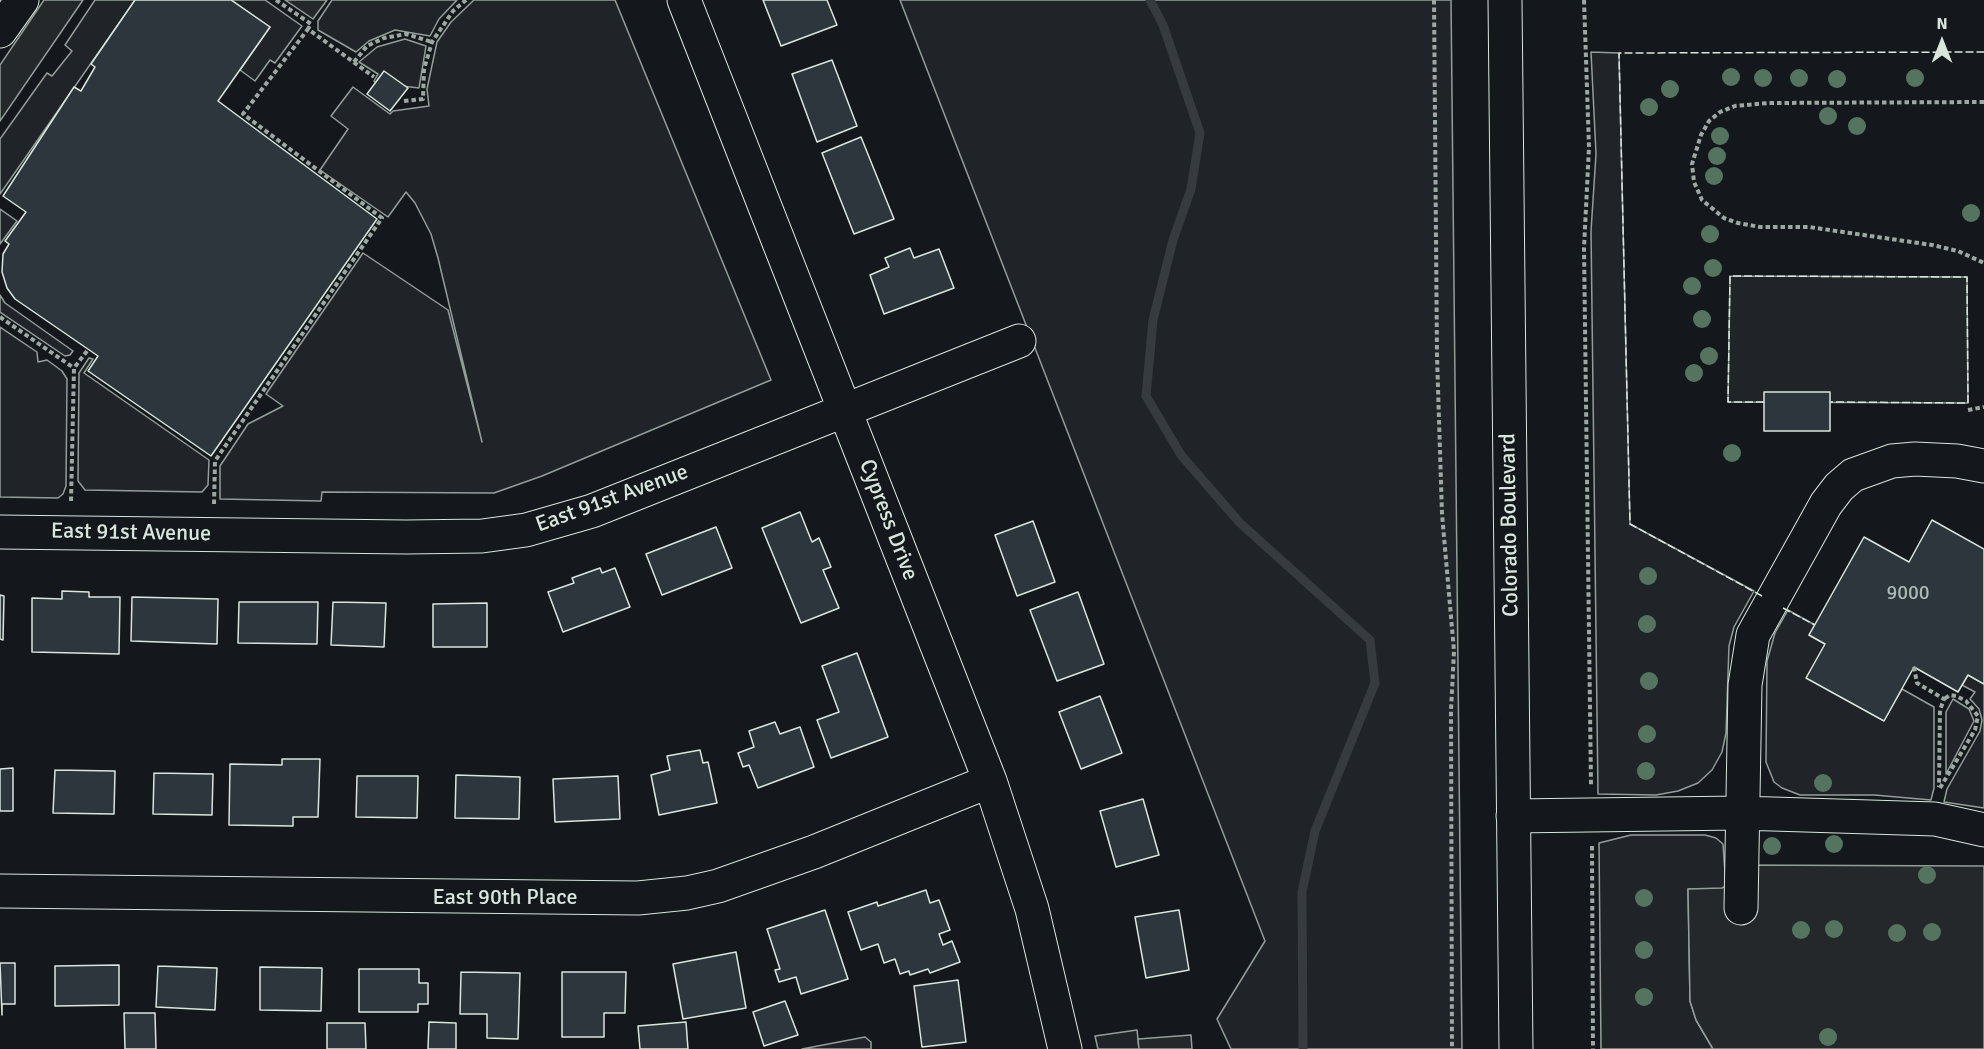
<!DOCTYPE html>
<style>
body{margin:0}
#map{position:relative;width:1984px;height:1049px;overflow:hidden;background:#14181c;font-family:Signika,sans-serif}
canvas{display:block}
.north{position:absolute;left:1912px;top:12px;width:60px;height:60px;-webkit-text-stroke:4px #14181c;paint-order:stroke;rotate:0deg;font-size:16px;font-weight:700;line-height:24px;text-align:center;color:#d8e6dc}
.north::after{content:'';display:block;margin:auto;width:21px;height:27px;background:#d8e6dc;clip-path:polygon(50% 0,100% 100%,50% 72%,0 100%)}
</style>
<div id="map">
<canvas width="1984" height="1049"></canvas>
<div class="north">N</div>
</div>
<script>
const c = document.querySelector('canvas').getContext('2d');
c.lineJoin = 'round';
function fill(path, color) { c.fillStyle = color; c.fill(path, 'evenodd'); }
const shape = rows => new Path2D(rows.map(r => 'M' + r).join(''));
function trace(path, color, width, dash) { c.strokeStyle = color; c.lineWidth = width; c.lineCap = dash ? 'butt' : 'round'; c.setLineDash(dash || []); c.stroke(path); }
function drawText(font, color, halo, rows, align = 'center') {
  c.font = font + ' Signika,sans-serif'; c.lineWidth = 4.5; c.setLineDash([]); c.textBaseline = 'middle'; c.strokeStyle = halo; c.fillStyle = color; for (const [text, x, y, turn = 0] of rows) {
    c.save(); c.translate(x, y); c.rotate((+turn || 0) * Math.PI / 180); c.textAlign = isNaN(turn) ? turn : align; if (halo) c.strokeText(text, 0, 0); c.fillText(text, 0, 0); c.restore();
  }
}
const green = shape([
 [95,0,135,0,0,194,0,139,47,73,52,76,72,51,65,45,95,0],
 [231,0,265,0,302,26,275,63,270,60,255,81,240,70,270,27,231,0],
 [332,0,457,0,439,19,430,36,395,30,369,41,356,52,318,30,318,21,332,0],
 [474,0,615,0,771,380,542,476,494,493,322,492,321,501,220,499,220,466,248,424,283,406,266,394,363,253,448,310,482,442,438,258,431,234,415,203,406,192,388,217,320,170,348,129,331,116,353,87,390,114,393,111,429,106,427,89,437,42,451,22,474,0],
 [900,0,1451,0,1462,1049,1231,1049,1217,1019,1265,941,900,0],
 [405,39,426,46,419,88,376,83,374,81,378,74,359,62,377,47,405,39],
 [1591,52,1619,53,1630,524,1754,591,1734,627,1729,646,1726,733,1722,752,1712,770,1698,783,1678,791,1656,795,1598,794,1591,231,1596,154,1591,52],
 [0,209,17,221,0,244,0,209],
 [1730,276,1967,277,1968,403,1728,402,1730,276],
 [0,295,5,303,73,351,70,355,65,356,0,312,0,295],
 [0,327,37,352,38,362,47,360,62,371,67,379,66,486,63,494,58,498,0,497,0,327],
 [89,358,93,359,84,373,209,460,208,485,202,492,85,490,78,481,79,373,89,358],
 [1788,610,1815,625,1809,635,1825,644,1884,720,1902,689,1934,707,1934,788,1931,800,1874,795,1800,795,1782,788,1774,782,1766,762,1767,661,1775,633,1788,610],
 [1968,675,1984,684,1984,808,1944,802,1947,789,1980,731,1982,720,1979,709,1970,699,1975,692,1962,685,1968,675],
 [1953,699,1969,709,1974,721,1946,774,1946,712,1953,699],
 [1631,835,1705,835,1716,838,1723,844,1726,886,1722,889,1688,889,1690,1001,1696,1020,1713,1049,1601,1049,1599,843,1631,835],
 [1137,1030,1139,1049,1098,1049,1095,1036,1137,1030],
 [865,1037,871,1042,871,1049,802,1049,865,1037]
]);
fill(green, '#202428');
trace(green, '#939e99', 1.5);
const parking = shape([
 [44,0,83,0,0,121,0,65,44,0],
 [285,0,327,0,313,19,285,0],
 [1726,865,1984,866,1984,1049,1713,1049,1696,1020,1690,1001,1688,889,1722,888,1726,886,1726,865],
 [1191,1035,1192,1049,1139,1049,1138,1039,1191,1035]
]);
fill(parking, '#24282b');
trace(parking, '#939e99', 1.5);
trace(shape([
 [1150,0,1163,25,1200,133,1191,189,1173,240,1153,320,1146,396,1181,455,1240,523,1370,640,1375,683,1315,831,1302,892,1303,1049]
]), '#363b3e', 9);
const building = shape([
 [135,0,231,0,270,27,218,101,377,219,211,456,88,371,98,356,15,299,7,288,2,272,3,254,9,244,5,241,26,212,3,196,74,87,81,91,95,67,91,64,135,0],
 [763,0,827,0,837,25,781,46,763,0],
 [832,60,857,126,817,142,792,74,832,60],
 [384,71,408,88,390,111,367,94,384,71],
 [861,137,894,219,854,234,822,153,861,137],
 [910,248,914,258,939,249,954,288,884,314,870,275,889,267,885,258,910,248],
 [1764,392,1830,392,1830,431,1764,431,1764,392],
 [800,512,812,542,819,538,831,567,823,570,839,608,801,623,762,528,800,512],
 [1932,520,1984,549,1984,684,1968,675,1958,692,1914,667,1884,721,1806,678,1825,644,1809,635,1864,537,1909,562,1932,520],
 [1033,521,1055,582,1017,596,995,535,1033,521],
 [716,527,732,568,662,595,646,554,716,527],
 [600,568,602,573,615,568,630,607,563,632,548,592,574,583,572,578,600,568],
 [62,591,89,592,89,597,120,597,119,654,32,652,32,598,62,599,62,591],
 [1078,592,1104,664,1057,681,1030,610,1078,592],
 [0,595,4,596,3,640,0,639,0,595],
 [132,597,218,599,217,644,131,641,132,597],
 [239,602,318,602,317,644,238,643,239,602],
 [333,602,386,603,384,647,331,645,333,602],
 [487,603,487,647,433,647,433,604,487,603],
 [857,653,888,737,831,758,817,720,839,712,822,666,857,653],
 [1100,696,1122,753,1081,769,1059,712,1100,696],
 [775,722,780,734,800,727,814,767,758,788,749,765,743,767,738,753,754,747,749,731,775,722],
 [700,750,703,763,708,762,717,803,659,815,651,775,670,770,667,756,700,750],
 [282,759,320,759,318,817,293,817,293,826,229,825,230,764,282,765,282,759],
 [13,768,13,811,0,811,0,769,13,768],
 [55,770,115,771,114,814,53,813,55,770],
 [154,773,213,774,212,815,153,814,154,773],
 [456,775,520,777,519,819,455,818,456,775],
 [357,776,418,776,417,818,356,817,357,776],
 [618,776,620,819,555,822,553,779,618,776],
 [1143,799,1159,855,1116,867,1100,811,1143,799],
 [926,890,930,903,939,900,950,930,939,934,943,945,952,941,960,962,930,973,928,969,910,975,909,971,900,974,895,959,884,963,878,944,861,950,848,912,877,902,878,906,926,890],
 [825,910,848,979,801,994,796,977,779,982,775,970,780,969,767,929,825,910],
 [1179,910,1189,970,1146,978,1135,917,1179,910],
 [736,952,746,1008,683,1019,673,964,736,952],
 [0,963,15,963,15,1004,2,1004,2,1015,0,963],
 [119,965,119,1005,55,1006,55,966,119,965],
 [158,966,217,968,215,1010,156,1007,158,966],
 [260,967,322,968,321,1011,260,1010,260,967],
 [359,969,419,969,419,983,428,983,428,1004,418,1004,418,1012,359,1012,359,969],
 [461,972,520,973,518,1039,487,1038,487,1014,460,1014,461,972],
 [562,972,626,972,625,1013,604,1013,604,1037,562,1037,562,972],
 [958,980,966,1042,922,1047,914,986,958,980],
 [785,1001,798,1035,764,1046,753,1012,785,1001],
 [124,1013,155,1013,156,1049,125,1049,124,1013],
 [429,1022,456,1023,456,1049,428,1049,429,1022],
 [686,1022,688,1049,640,1049,638,1026,686,1022],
 [327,1023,365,1023,366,1049,327,1049,327,1023]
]);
fill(building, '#2c363c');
trace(building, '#d8e6dc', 1.5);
const minor = shape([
 [684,0,990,781,1032,909,1065,1049],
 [0,31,22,0],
 [0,532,406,537,482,536,526,530,592,511,1019,341],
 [1513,816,1740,813,1935,819,1984,830],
 [0,891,638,898,687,893,718,886,814,852,990,781],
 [1741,908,1745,685,1753,635,1826,504,1839,487,1853,475,1892,461,1915,459,1957,461,1984,466]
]);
const major = shape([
 [1505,0,1516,1049]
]);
trace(minor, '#d8e6dc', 35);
trace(major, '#d8e6dc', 35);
trace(shape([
 [276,0,311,24,308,29],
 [1434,0,1437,356,1442,514,1454,651,1451,710,1452,1049],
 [1584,0,1589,147,1584,248,1591,785],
 [354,62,367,46,384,38,406,34,432,42],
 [404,101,423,99,424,69,432,42,453,11,466,0],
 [1984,102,1768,103,1735,106,1720,112,1709,121,1701,135,1692,164,1694,182,1702,200,1724,218,1738,223,1760,227,1809,227,1932,245,1958,251,1984,263],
 [0,317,74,368],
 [1968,410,1984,407],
 [71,501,74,368,87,351],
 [214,504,215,461,382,218,243,114,308,29,374,77],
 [1914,667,1917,683,1944,699,1940,710,1939,787],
 [1940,788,1975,730,1978,716,1966,701,1956,696,1950,695,1944,699],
 [1592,846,1593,1049]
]), '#9da8a2', 4, [4.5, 3]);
trace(minor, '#14181c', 33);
trace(major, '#14181c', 33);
trace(shape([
 [1764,402,1728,402,1730,276,1967,277,1968,403,1830,402],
 [1762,596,1630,524,1619,53,1984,52],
 [1783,608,1815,625]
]), '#d8e6dc', 1.5, [8, 3]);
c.fillStyle = '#55745f';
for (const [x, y] of [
 [1731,77],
 [1763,78],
 [1799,78],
 [1915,78],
 [1837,79],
 [1670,89],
 [1649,107],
 [1828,116],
 [1857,126],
 [1720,136],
 [1717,156],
 [1714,176],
 [1971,213],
 [1710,234],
 [1713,268],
 [1692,286],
 [1702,319],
 [1709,356],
 [1694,373],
 [1732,453],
 [1648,576],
 [1647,624],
 [1649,681],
 [1647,734],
 [1646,771],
 [1823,783],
 [1834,844],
 [1772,846],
 [1927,875],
 [1644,898],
 [1834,929],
 [1801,930],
 [1932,932],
 [1897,933],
 [1644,950],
 [1644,997],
 [1828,1037]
]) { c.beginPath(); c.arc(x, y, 9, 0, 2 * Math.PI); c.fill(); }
drawText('20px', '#adbab4', null, [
 ["9000",1908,594]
]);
drawText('22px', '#d8e6dc', '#14181c', [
 ["East 91st Avenue",612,499,-20],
 ["Cypress Drive",888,520,69],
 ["Colorado Boulevard",1510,525,-91],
 ["East 91st Avenue",131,533,1],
 ["East 90th Place",505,898]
]);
</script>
